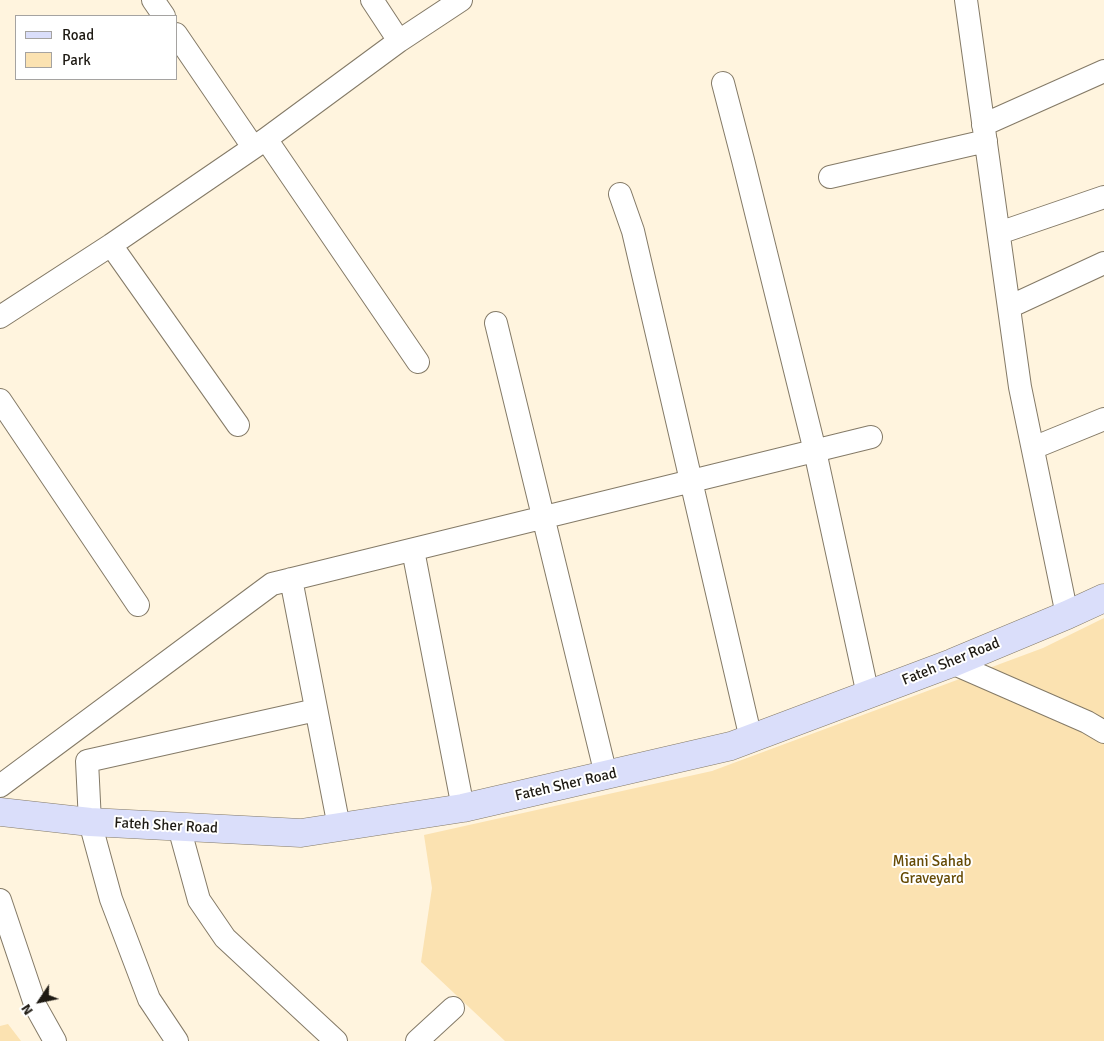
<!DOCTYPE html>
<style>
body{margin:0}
#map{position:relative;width:1104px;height:1041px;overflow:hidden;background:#fff4de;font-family:Signika,sans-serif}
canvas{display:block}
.legend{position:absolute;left:15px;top:15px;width:162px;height:65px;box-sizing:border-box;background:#fff;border:1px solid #a5a3a1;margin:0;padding:6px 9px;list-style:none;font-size:15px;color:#1e1a13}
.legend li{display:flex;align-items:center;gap:10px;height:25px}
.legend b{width:25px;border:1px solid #a5a3a1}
.north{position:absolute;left:15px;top:976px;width:50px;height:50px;-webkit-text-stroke:4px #fff;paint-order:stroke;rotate:236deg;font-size:14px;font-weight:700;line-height:20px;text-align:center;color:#1e1a13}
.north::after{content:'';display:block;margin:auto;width:18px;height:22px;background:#1e1a13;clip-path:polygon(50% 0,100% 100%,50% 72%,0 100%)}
</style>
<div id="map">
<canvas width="1104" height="1041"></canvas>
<ul class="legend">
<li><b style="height:6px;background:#dadefa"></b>Road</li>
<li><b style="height:14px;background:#fbe2b1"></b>Park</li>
</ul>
<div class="north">N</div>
</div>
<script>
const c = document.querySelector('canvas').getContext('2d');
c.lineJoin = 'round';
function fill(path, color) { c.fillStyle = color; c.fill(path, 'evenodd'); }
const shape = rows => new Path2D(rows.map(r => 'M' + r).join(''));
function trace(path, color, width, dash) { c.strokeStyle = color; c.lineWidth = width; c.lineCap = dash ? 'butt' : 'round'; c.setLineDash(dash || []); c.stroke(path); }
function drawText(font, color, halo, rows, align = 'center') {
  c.font = font + ' Signika,sans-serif'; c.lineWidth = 4; c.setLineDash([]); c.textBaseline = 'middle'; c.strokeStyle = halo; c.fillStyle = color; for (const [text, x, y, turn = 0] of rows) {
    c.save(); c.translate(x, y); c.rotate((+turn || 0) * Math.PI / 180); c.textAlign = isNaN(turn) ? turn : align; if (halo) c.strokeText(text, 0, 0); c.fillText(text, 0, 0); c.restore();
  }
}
fill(shape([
 [1104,618,1104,1041,505,1041,421,962,432,888,424,835,712,771,1043,648],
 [8,1024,21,1041,0,1041,0,1026]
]), '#fbe2b1');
const street = shape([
 [153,0,164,16],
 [372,0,399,41],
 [966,0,1020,387,1067,615],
 [176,34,253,147],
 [723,83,743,160,815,451,868,695],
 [983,125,1104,71],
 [266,139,418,362],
 [830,177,986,141],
 [620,194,633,231,751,739],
 [999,233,1104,197],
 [111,245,238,425],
 [1009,307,1104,263],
 [0,317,111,245,266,139,399,41,461,0],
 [496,323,606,775],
 [0,400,138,605],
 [1033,448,1104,419],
 [413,550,463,808],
 [291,579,339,827],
 [952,663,1087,722,1104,732],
 [0,786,272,584,871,437],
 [179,827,199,900,225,938,336,1041],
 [0,900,36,1007,55,1041],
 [177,1041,149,999,111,899,90,822,87,761,316,710],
 [417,1041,453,1008]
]);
const secondary = shape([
 [0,812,90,822,301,833,463,808,731,746,952,663,1067,615,1104,598]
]);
trace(street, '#847a67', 24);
trace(secondary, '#847a67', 29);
trace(street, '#fff', 22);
trace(secondary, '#dadefa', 28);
drawText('15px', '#1e1a13', '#fff', [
 ["Fateh Sher Road",951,662,-22],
 ["Fateh Sher Road",566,785,-13],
 ["Fateh Sher Road",166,826,3]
]);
drawText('15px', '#654a04', '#fff', [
 ["Miani Sahab",932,862],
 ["Graveyard",932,879]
]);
</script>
